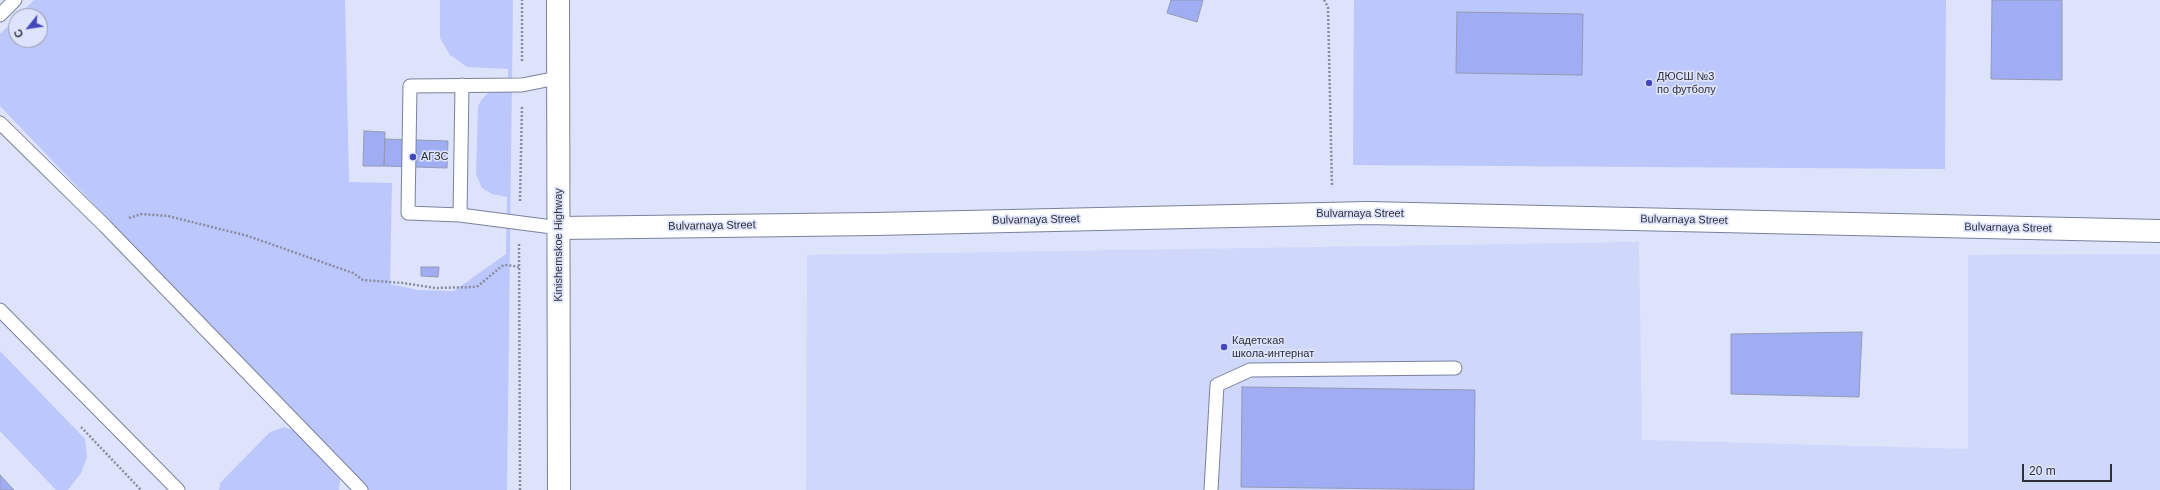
<!DOCTYPE html>
<meta charset="utf-8">
<style>
body{margin:0}
#map{position:relative;width:2160px;height:490px;overflow:hidden;background:#dde3fa;font-family:Arial,sans-serif}
canvas{display:block}
.north{position:absolute;left:8px;top:8px;width:40px;height:40px;box-sizing:border-box;background:#dde3fa;border:1px solid #979bae;border-radius:50%;rotate:240deg;font-size:11px;font-weight:700;line-height:16px;text-align:center;color:#2e303b}
.north::after{content:'';display:block;margin:auto;width:14px;height:18px;background:#4448bd;clip-path:polygon(50% 0,100% 100%,50% 72%,0 100%)}
.scale{position:absolute;left:2022px;top:464px;width:90px;height:18px;box-sizing:border-box;border:2px solid #2e303b;border-top:0;padding-left:5px;font-size:12px;line-height:14px;white-space:nowrap;color:#2e303b;-webkit-text-stroke:3px #dde3fa;paint-order:stroke}
</style>
<div id="map">
<canvas width="2160" height="490"></canvas>
<div class="north">С</div>
<div class="scale">20 m</div>
</div>
<script>
const c = document.querySelector('canvas').getContext('2d');
c.lineJoin = 'round';
function fill(path, color) { c.fillStyle = color; c.fill(path, 'evenodd'); }
const shape = rows => new Path2D(rows.map(r => 'M' + r).join(''));
function trace(path, color, width, dash) { c.strokeStyle = color; c.lineWidth = width; c.lineCap = dash ? 'butt' : 'round'; c.setLineDash(dash || []); c.stroke(path); }
function drawText(font, color, halo, rows, align = 'center') {
  c.font = font + ' Arial,sans-serif'; c.lineWidth = 3.5; c.setLineDash([]); c.textBaseline = 'middle'; c.strokeStyle = halo; c.fillStyle = color; for (const [text, x, y, turn = 0] of rows) {
    c.save(); c.translate(x, y); c.rotate((+turn || 0) * Math.PI / 180); c.textAlign = isNaN(turn) ? turn : align; if (halo) c.strokeText(text, 0, 0); c.fillText(text, 0, 0); c.restore();
  }
}
fill(shape([
 [1639,242,1642,440,1968,449,1968,255,2160,254,2160,490,806,490,807,255]
]), '#cfd7fb');
fill(shape([
 [34,0,345,0,349,182,392,183,390,284,418,290,454,291,506,254,507,197,492,194,482,188,476,174,478,106,482,99,491,90,508,91,508,69,467,67,450,55,440,38,440,0,513,0,507,490,368,490,0,106,0,34,16,18,16,40,40,40,40,16,18,16],
 [1354,0,1946,0,1945,169,1353,165],
 [0,351,85,439,87,457,81,473,68,490,56,490,0,431],
 [284,427,296,431,335,472,340,480,339,490,219,490,220,483,270,432]
]), '#bcc7fb');
const building = shape([
 [1171,0,1203,0,1197,22,1167,13,1171,0],
 [1992,0,2062,0,2062,80,1991,79,1992,0],
 [1457,12,1583,14,1582,75,1456,73,1457,12],
 [364,131,385,132,384,166,363,166,364,131],
 [385,139,448,141,447,168,384,166,385,139],
 [421,267,439,267,438,277,421,276,421,267],
 [1862,332,1859,397,1731,394,1731,334,1862,332],
 [1242,387,1475,390,1474,490,1241,487,1242,387],
 [0,475,14,490,0,490,0,475]
]);
fill(building, '#a0adf3');
trace(building, '#949ab5', 1);
const service = shape([
 [0,15,15,0],
 [557,78,522,85,410,86,408,213,460,215,560,228],
 [0,123,105,226,361,490],
 [460,215,462,85],
 [0,310,178,490],
 [1211,490,1217,385,1250,370,1455,368]
]);
const tertiary = shape([
 [560,228,875,224,1368,213,2160,231]
]);
const secondary = shape([
 [558,0,559,490]
]);
trace(service, '#7b819c', 15);
trace(tertiary, '#7b819c', 24);
trace(secondary, '#7b819c', 24);
trace(shape([
 [1324,0,1328,7,1332,187],
 [522,61,522,0],
 [520,201,522,106],
 [129,218,142,214,168,216,248,236,353,273,363,280,403,283,435,288,473,287,478,286,502,266,507,265,519,267],
 [519,244,520,490],
 [81,427,141,490]
]), '#888c9d', 2.5, [2, 2]);
trace(service, '#fff', 13);
trace(tertiary, '#fff', 22);
trace(secondary, '#fff', 22);
for (const [x, y, r, color] of [
 [1649,83,4,"#4448bd"],
 [413,157,4,"#4448bd"],
 [1224,347,4,"#4448bd"]
]) { const dot = new Path2D(); dot.arc(x, y, r, 0, 2 * Math.PI); c.fillStyle = color; c.fill(dot); trace(dot, '#dde3fa', 1.5); }
drawText('11px', '#2e303b', '#dde3fa', [
 ["ДЮСШ №3",1657,77],
 ["по футболу",1657,90],
 ["АГЗС",421,157],
 ["Кадетская",1232,341],
 ["школа-интернат",1232,354]
], 'left');
drawText('11px', '#2e303b', '#dde3fa', [
 ["Bulvarnaya Street",1360,214],
 ["Bulvarnaya Street",1036,220,-1],
 ["Bulvarnaya Street",1684,220,1],
 ["Bulvarnaya Street",712,226,-1],
 ["Bulvarnaya Street",2008,228,1],
 ["Kinishemskoe Highway",559,245,-90]
]);
</script>
